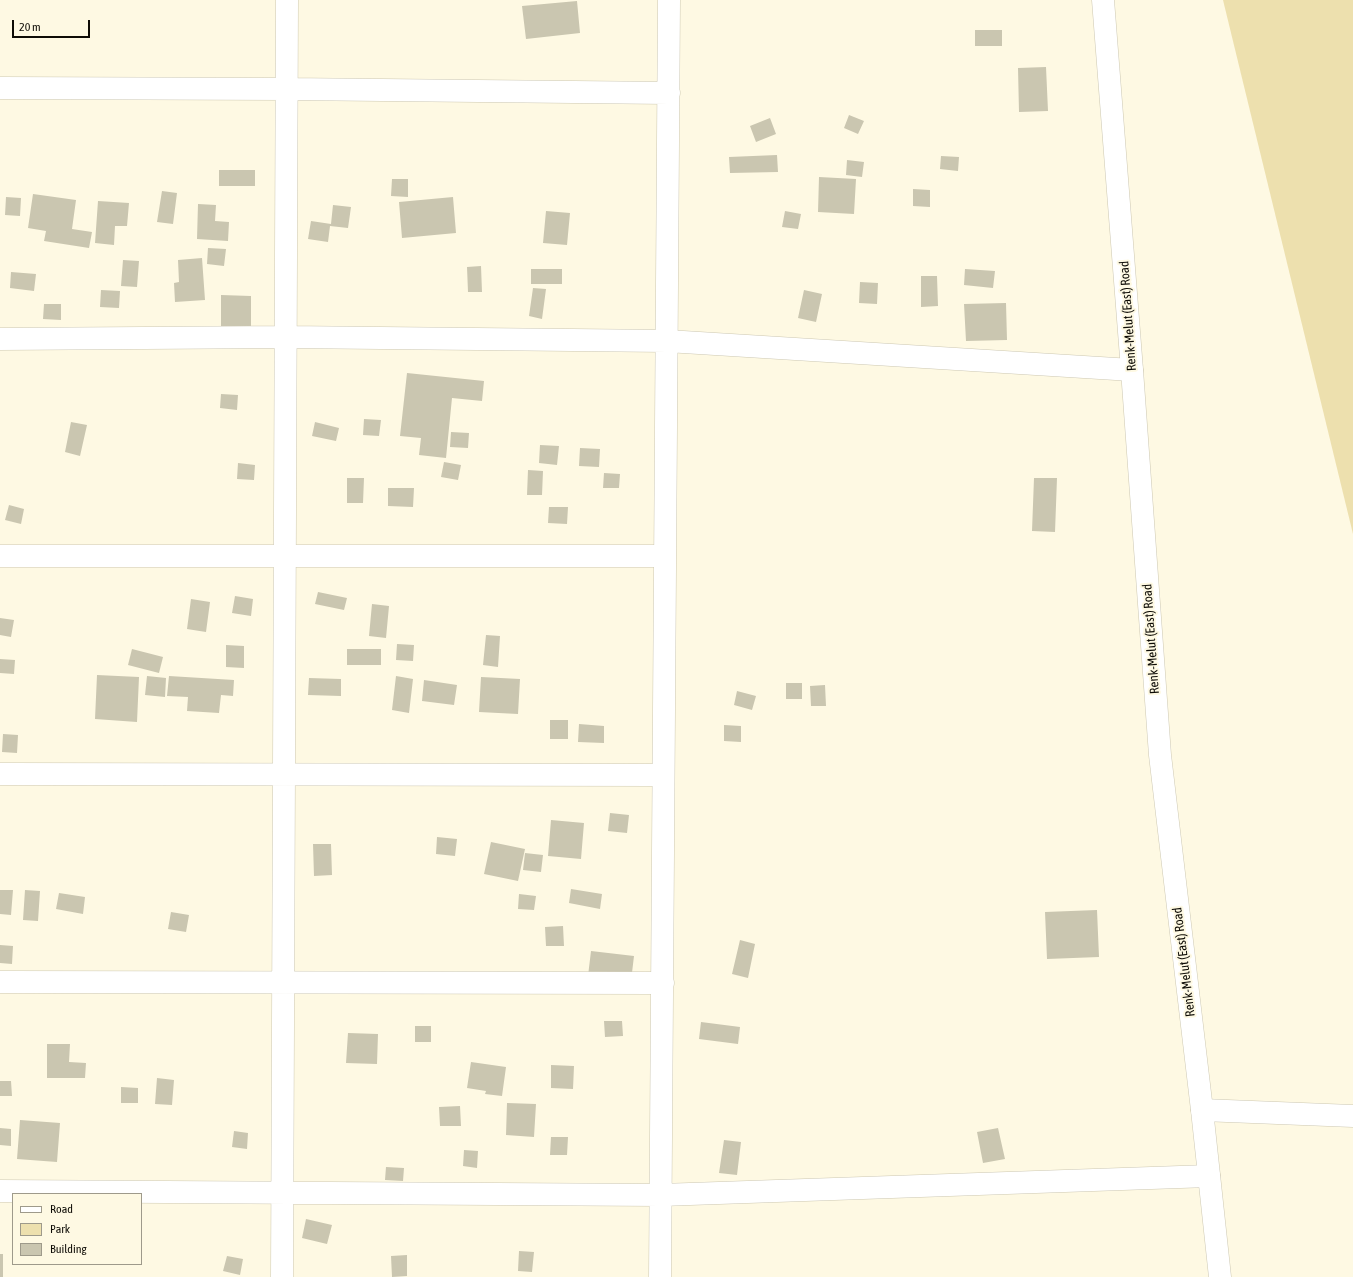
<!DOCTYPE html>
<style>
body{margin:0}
#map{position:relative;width:1353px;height:1277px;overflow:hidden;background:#fef9e3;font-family:"Asap Condensed",sans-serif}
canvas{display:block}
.legend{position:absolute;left:12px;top:1193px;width:130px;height:72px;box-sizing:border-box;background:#fef9e3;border:1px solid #9e9a8b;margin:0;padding:5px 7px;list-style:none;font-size:12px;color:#0e0c06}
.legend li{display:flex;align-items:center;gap:8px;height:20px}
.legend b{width:20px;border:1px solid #9e9a8b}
.scale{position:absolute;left:12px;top:20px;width:78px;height:18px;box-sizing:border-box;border:2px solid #0e0c06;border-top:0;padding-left:5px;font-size:12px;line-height:14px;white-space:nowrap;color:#0e0c06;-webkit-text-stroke:3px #fef9e3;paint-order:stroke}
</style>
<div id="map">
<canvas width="1353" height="1277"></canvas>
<ul class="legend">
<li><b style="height:5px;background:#fff"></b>Road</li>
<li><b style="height:11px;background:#ede0ae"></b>Park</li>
<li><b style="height:11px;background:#cac6b0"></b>Building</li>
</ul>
<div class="scale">20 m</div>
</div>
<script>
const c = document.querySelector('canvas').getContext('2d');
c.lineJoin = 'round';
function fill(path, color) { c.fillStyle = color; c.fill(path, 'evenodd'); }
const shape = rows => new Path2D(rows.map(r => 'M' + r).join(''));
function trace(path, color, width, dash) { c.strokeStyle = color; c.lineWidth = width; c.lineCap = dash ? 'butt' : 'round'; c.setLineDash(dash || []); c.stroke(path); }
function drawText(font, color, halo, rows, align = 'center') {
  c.font = font + ' "Asap Condensed",sans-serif'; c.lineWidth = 4; c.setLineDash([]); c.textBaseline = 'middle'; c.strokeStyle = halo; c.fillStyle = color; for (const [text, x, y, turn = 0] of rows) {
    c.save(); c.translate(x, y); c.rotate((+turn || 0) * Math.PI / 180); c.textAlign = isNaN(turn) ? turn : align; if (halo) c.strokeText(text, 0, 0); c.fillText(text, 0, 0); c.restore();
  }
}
fill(shape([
 [1223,0,1353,0,1353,534]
]), '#ede0ae');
fill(shape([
 [577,1,580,33,526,39,522,6],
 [975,30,1002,30,1002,46,975,46],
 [1046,67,1048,111,1019,112,1018,68],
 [849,115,864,121,858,134,844,128],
 [770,118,776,134,756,142,750,126],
 [777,155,778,172,730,173,729,157],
 [941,156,959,157,958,171,940,169],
 [847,160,864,162,862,177,846,175],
 [219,170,255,170,255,186,219,186],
 [819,177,856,179,854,214,818,212],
 [392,179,408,179,408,197,391,196],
 [913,189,930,190,930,207,913,206],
 [162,191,177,193,173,224,157,222],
 [33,194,76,200,72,229,92,232,89,248,44,241,46,231,28,228],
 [6,197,21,198,20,216,5,215],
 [453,197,456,233,402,238,399,202],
 [98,201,129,203,127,226,115,226,114,245,95,243],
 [198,204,216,205,215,221,229,222,228,241,197,239],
 [333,205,351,207,348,228,330,226,328,242,308,239,311,221,331,224],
 [546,211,570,213,567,245,543,243],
 [785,211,801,214,798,229,782,227],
 [208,248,226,249,224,266,207,264],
 [202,258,205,300,175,302,174,283,179,282,178,260],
 [123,260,139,261,137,287,121,286],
 [481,266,482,292,468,292,467,267],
 [531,269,562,269,562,284,531,284],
 [965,269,995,271,993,288,964,285],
 [11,272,36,274,34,291,10,288],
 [921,276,937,276,938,306,921,307],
 [860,282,878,283,877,304,859,303],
 [533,288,546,289,542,319,529,316],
 [101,290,120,291,119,308,100,307],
 [804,290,822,294,816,322,798,318],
 [221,295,251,296,251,327,221,326],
 [1006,303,1007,340,966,341,964,304],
 [44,304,61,304,61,320,43,319],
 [407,373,484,381,482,401,452,398,446,458,419,455,421,438,400,436],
 [221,394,238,395,237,410,220,408],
 [364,419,381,420,379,436,363,435],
 [71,422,87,425,80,456,65,452],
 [315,422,339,428,336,441,312,436],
 [451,432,469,433,468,448,450,447],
 [540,445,559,446,557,465,539,463],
 [580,448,600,449,599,467,579,466],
 [444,462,461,465,458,480,441,477],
 [238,463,255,465,254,480,237,479],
 [528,470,543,471,542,495,527,495],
 [604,473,620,474,619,488,603,488],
 [347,478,364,478,363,503,347,503],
 [1034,478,1057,478,1055,532,1032,531],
 [388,488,414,488,413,507,388,506],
 [9,505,24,509,21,524,5,520],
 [549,507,568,507,567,524,548,523],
 [318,592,347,598,344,610,315,604],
 [235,596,253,599,251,616,232,613],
 [191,599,210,602,206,632,187,629],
 [372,604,389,606,386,638,369,636],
 [0,618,14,620,11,637,0,635],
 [486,635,500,636,498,667,483,665],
 [397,644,414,645,413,661,396,660],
 [226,645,244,646,244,668,226,667],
 [132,649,163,657,159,673,128,665],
 [347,649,381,649,381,665,347,665],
 [0,659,15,660,14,674,0,673],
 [97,675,139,677,137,722,95,719],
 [147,676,166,678,165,697,145,695],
 [169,676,234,680,233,696,221,695,219,713,187,711,188,697,167,696],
 [396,676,413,679,409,713,392,710],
 [481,677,520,679,518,714,479,712],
 [309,678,341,679,341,696,308,695],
 [424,680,457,685,454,705,422,701],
 [786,683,802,683,802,699,786,699],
 [825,685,826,706,811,706,810,686],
 [737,691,756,696,752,710,734,705],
 [550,720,568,720,568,739,550,739],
 [579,724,604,726,604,743,578,742],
 [724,725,741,726,741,742,724,741],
 [3,734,18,735,17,753,2,752],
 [610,813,629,815,627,833,608,831],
 [551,820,584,823,581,859,548,856],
 [437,837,457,839,455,856,436,854],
 [491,842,525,849,518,881,484,874],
 [313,844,331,844,332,875,314,876],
 [525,853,543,855,541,872,523,870],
 [571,889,602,894,600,909,569,903],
 [0,890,13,890,11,915,0,914],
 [25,890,40,891,38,921,23,920],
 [59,893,85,897,83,914,56,909],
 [519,894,536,896,534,910,518,909],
 [1097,910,1099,957,1047,959,1045,912],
 [171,912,189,915,186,932,168,929],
 [563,926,564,946,546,946,545,927],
 [740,940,755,944,748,978,732,974],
 [0,945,13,946,12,964,0,963],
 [591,951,634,956,631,981,588,976],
 [604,1021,622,1021,623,1036,605,1037],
 [701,1022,740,1027,738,1044,699,1039],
 [415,1026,431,1026,431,1042,415,1042],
 [348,1033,378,1034,377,1064,346,1063],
 [47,1044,70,1044,69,1062,86,1063,85,1078,47,1078],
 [471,1062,506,1067,502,1096,485,1094,486,1091,467,1088],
 [551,1065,574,1066,573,1089,551,1088],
 [157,1078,174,1080,172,1105,155,1104],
 [0,1081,11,1081,12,1096,0,1096],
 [121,1087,138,1088,138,1103,121,1103],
 [507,1103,536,1104,534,1137,506,1135],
 [460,1106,461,1126,440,1126,439,1107],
 [20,1120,60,1123,57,1162,17,1159],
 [0,1128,11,1129,11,1146,0,1145],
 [998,1128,1005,1159,983,1163,977,1132],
 [234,1131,248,1133,247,1149,232,1147],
 [551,1137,568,1137,567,1155,550,1155],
 [724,1140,741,1142,737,1175,719,1173],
 [464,1150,478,1151,477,1168,463,1166],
 [386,1167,404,1168,403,1181,385,1180],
 [306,1219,332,1225,327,1244,302,1238],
 [519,1251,534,1252,532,1272,518,1271],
 [0,1254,3,1254,3,1277,0,1277],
 [407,1255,407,1276,392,1277,391,1256],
 [227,1256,243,1259,240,1275,223,1271]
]), '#cac6b0');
const minor = shape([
 [0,88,287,89,669,93],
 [0,339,286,337,667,341,1132,370],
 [0,556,665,556],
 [0,774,663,775],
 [0,982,663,983],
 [0,1191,661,1195,1209,1176],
 [282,1277,287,0],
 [660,1277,669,0]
]);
const tertiary = shape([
 [1202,1110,1353,1116]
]);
const primary = shape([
 [1103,0,1132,370,1160,755,1202,1110,1220,1277]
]);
trace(minor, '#cdc8b3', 23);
trace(tertiary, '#cdc8b3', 23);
trace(primary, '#cdc8b3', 23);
trace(minor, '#fff', 22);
trace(tertiary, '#fff', 22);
trace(primary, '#fff', 22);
drawText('13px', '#0e0c06', '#fef9e3', [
 ["Renk-Melut (East) Road",1128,316,-94],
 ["Renk-Melut (East) Road",1151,639,-94],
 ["Renk-Melut (East) Road",1184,962,-97]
]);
</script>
